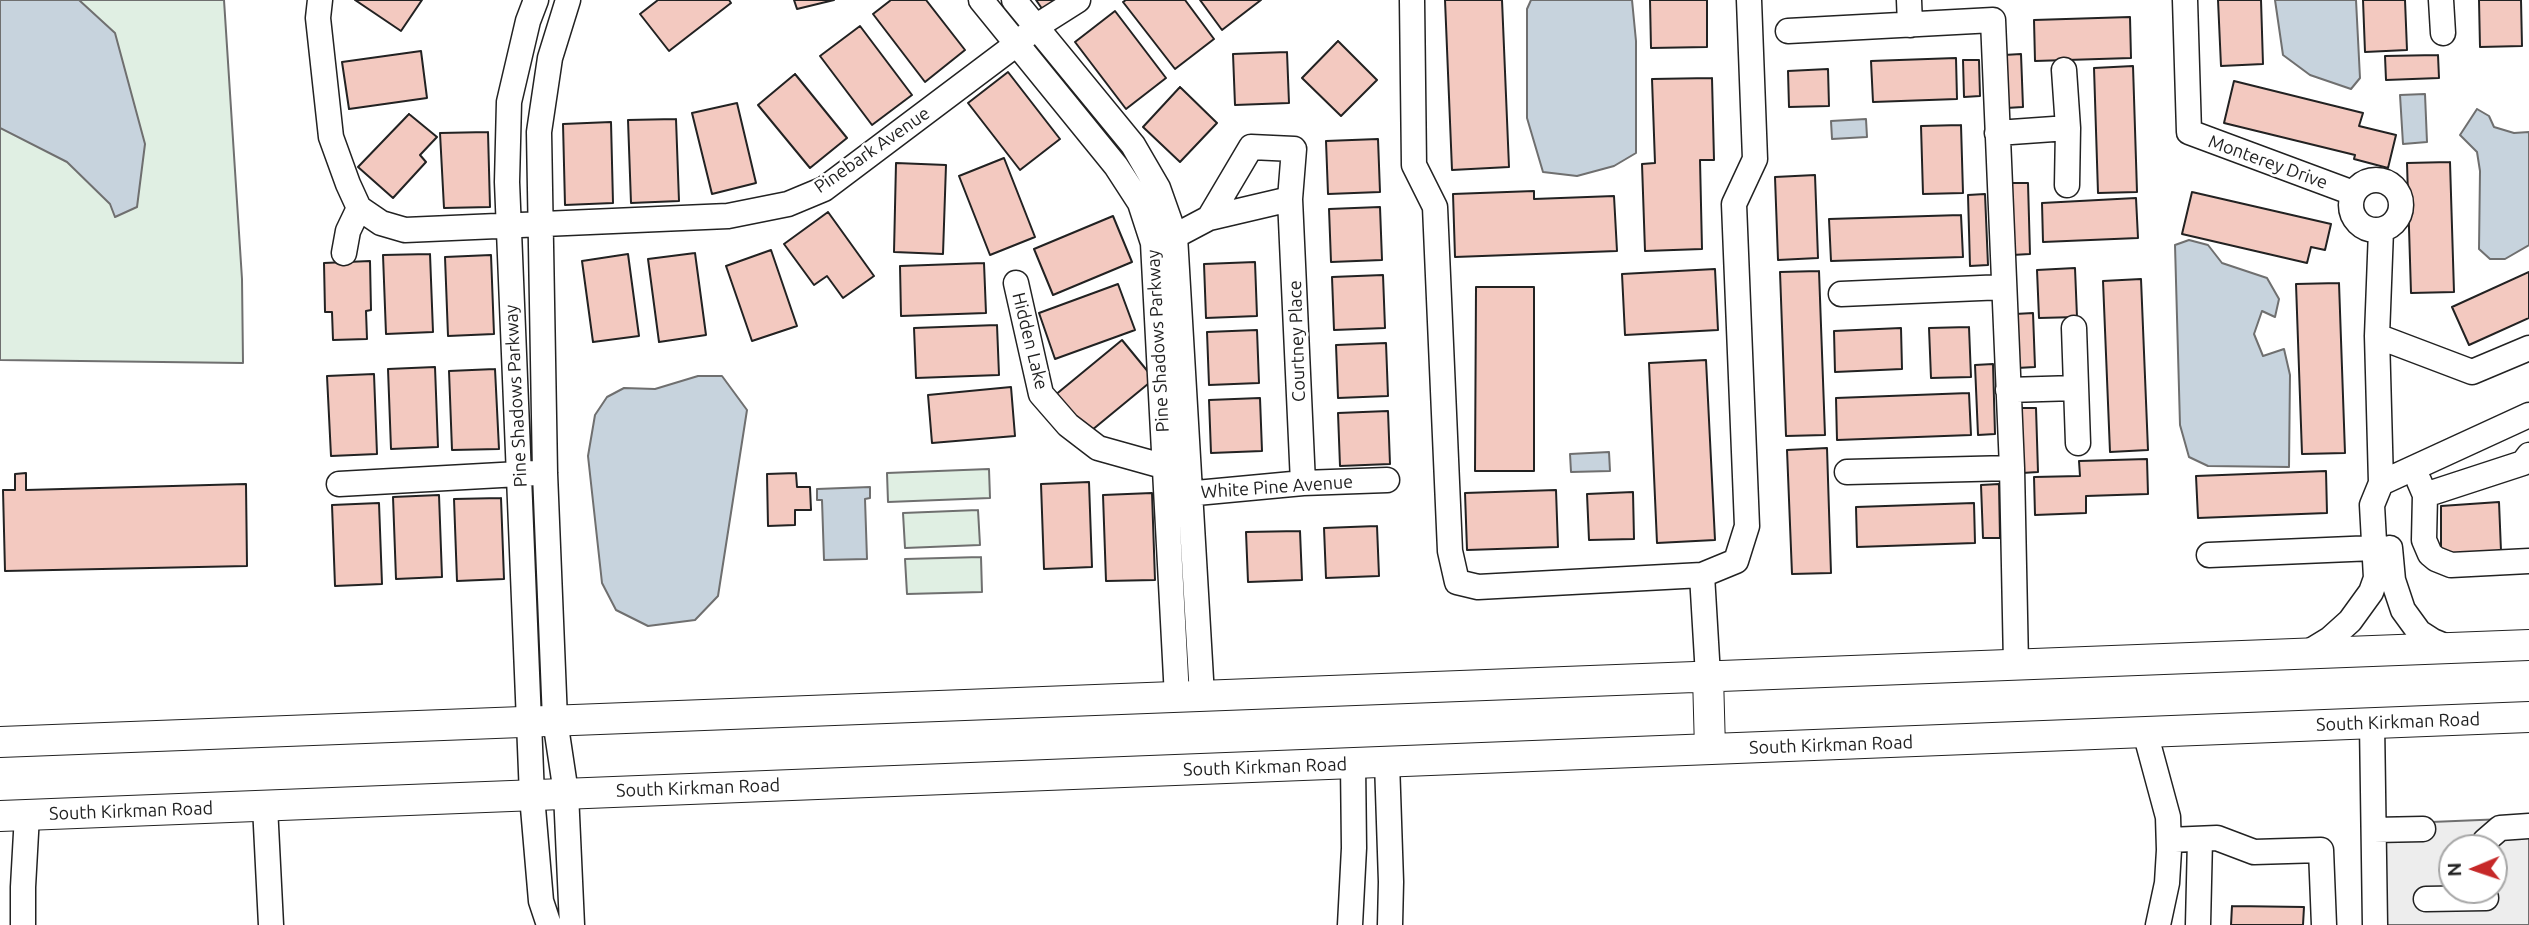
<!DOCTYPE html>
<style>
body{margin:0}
#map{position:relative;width:2529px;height:925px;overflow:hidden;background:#fff;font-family:Ubuntu,sans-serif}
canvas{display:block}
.north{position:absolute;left:2438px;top:834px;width:70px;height:70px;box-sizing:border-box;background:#fff;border:2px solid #a7a7a7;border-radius:50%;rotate:268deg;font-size:19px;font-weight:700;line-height:28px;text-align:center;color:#222}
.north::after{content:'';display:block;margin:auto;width:24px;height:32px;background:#c62828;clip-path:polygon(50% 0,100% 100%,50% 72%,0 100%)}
</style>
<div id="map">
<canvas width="2529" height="925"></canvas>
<div class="north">N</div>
</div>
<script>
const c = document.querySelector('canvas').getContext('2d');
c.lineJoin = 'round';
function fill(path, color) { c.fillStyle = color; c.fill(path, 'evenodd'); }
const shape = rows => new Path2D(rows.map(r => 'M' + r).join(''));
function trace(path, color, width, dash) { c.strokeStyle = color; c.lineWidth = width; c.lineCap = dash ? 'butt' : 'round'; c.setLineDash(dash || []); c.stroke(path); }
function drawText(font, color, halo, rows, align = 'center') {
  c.font = font + ' Ubuntu,sans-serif'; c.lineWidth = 5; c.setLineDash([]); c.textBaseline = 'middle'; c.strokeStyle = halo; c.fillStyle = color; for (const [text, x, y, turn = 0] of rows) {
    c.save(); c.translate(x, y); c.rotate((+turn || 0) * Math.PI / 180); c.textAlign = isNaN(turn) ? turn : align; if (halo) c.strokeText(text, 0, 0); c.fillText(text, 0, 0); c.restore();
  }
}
const green = shape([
 [0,0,224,0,242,279,243,363,0,360,0,0],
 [989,469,990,498,888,502,887,473,989,469],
 [978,510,980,545,905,548,903,513,978,510],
 [981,557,982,592,907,594,905,559,981,557]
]);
fill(green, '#e0efe3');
trace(green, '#6f6f6f', 2);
const parking = shape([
 [2529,818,2529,925,2383,925,2382,824,2529,818],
 [2452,848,2494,848,2494,890,2452,890,2452,848]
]);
fill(parking, '#ededed');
trace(parking, '#6f6f6f', 2);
const water = shape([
 [0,0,79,0,115,33,145,144,137,207,115,217,110,204,67,162,0,128,0,0],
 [1531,0,1632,0,1636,41,1636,153,1614,166,1577,176,1543,172,1527,118,1527,9,1531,0],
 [2275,0,2356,0,2360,78,2351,89,2310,75,2283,55,2275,0],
 [2425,94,2427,142,2403,144,2400,95,2425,94],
 [2477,109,2489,116,2494,127,2514,133,2529,132,2529,245,2505,259,2490,259,2479,249,2480,171,2477,152,2460,135,2477,109],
 [1866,119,1867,137,1832,139,1831,121,1866,119],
 [2189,240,2208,245,2222,263,2267,278,2279,299,2275,317,2262,311,2254,334,2263,356,2284,349,2290,375,2289,467,2208,466,2189,457,2180,425,2175,245,2189,240],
 [698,376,722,376,747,410,718,596,695,620,648,626,616,610,602,583,588,456,595,415,607,397,624,388,655,389,698,376],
 [1609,452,1610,471,1571,472,1570,454,1609,452],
 [870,487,870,498,865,499,867,559,824,560,822,500,817,500,817,489,870,487]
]);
fill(water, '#c7d3dd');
trace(water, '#6f6f6f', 2);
const building = shape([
 [355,0,422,0,401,31,355,0],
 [658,0,729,0,731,3,669,51,640,14,658,0],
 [794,0,834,0,797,9,794,0],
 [891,0,926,0,965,50,925,82,873,14,891,0],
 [1036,0,1063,0,1045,13,1036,0],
 [1126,0,1185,0,1214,39,1175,69,1123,2,1126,0],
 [1200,0,1261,0,1222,30,1200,0],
 [1445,0,1502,0,1509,167,1452,170,1445,0],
 [1650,0,1707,0,1707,47,1651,48,1650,0],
 [2218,0,2261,0,2263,64,2221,66,2218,0],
 [2363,0,2405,0,2407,50,2365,52,2363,0],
 [2479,0,2521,0,2522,46,2480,47,2479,0],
 [1115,11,1166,78,1126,109,1075,42,1115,11],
 [2130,17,2131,58,2035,61,2034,20,2130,17],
 [860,26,912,95,872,125,820,56,860,26],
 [1338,41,1377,80,1341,116,1302,78,1338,41],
 [421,51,427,98,349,109,342,62,421,51],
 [1287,52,1289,103,1235,105,1233,54,1287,52],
 [2021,54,2023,107,2006,108,2004,55,2021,54],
 [2438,55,2439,78,2386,80,2385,56,2438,55],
 [1956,58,1957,99,1873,102,1871,61,1956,58],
 [1963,60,1979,60,1980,96,1964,97,1963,60],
 [2133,66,2137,192,2098,193,2094,68,2133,66],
 [1828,69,1829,106,1789,107,1788,71,1828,69],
 [1008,72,1060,139,1020,170,968,103,1008,72],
 [795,74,847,138,810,168,758,105,795,74],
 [1712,78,1714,160,1700,160,1702,249,1645,251,1642,164,1655,163,1652,79,1712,78],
 [2234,81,2363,113,2359,126,2396,135,2388,168,2354,159,2355,155,2224,123,2234,81],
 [1180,87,1217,123,1180,162,1143,127,1180,87],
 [737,103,756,183,712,194,692,113,737,103],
 [409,114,437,137,420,155,426,162,393,198,358,167,409,114],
 [676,119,679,201,631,203,628,120,676,119],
 [611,122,613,203,565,205,563,124,611,122],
 [1961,125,1963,193,1923,194,1921,126,1961,125],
 [488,132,490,207,444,208,440,133,488,132],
 [1378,139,1380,192,1328,194,1326,141,1378,139],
 [1004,158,1035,237,990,255,959,176,1004,158],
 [2450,162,2454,292,2411,293,2407,163,2450,162],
 [896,163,946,165,943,254,894,252,896,163],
 [1815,175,1818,258,1778,260,1775,177,1815,175],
 [2009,183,2028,183,2030,254,2012,255,2009,183],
 [1534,191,1534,199,1614,196,1617,251,1455,257,1453,194,1534,191],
 [2192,192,2331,224,2325,250,2311,247,2307,263,2182,234,2192,192],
 [1985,194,1988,265,1970,266,1968,195,1985,194],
 [2136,198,2138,238,2043,242,2042,203,2136,198],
 [1380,207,1382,260,1331,262,1329,209,1380,207],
 [828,212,874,276,843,298,827,276,814,285,784,244,828,212],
 [1961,215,1963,257,1831,261,1829,219,1961,215],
 [1113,216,1132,262,1053,295,1034,249,1113,216],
 [771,250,797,326,752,341,726,266,771,250],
 [695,253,706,335,659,342,648,259,695,253],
 [430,254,433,332,386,334,383,255,430,254],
 [628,254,639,336,593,342,582,261,628,254],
 [491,255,494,334,448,336,445,257,491,255],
 [370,261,371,310,366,311,367,339,333,340,332,312,325,312,324,263,370,261],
 [1255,262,1257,316,1206,318,1204,264,1255,262],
 [984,263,986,313,901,316,900,266,984,263],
 [2075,268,2077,317,2039,318,2037,270,2075,268],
 [1715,269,1718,330,1625,335,1622,274,1715,269],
 [1819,271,1825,435,1786,436,1780,272,1819,271],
 [2529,272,2529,318,2469,345,2452,307,2529,272],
 [1383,275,1385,328,1334,330,1332,277,1383,275],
 [2141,279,2148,450,2110,452,2103,281,2141,279],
 [2339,283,2345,453,2302,454,2296,284,2339,283],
 [1118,284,1135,330,1055,359,1039,313,1118,284],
 [1476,287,1534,287,1534,471,1475,471,1476,287],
 [2033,313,2035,367,2017,368,2015,314,2033,313],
 [997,325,999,375,916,378,914,328,997,325],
 [1969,327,1971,377,1931,378,1929,328,1969,327],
 [1901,328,1902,369,1835,372,1834,331,1901,328],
 [1257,330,1259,383,1209,385,1207,332,1257,330],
 [1122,340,1154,379,1086,435,1054,396,1122,340],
 [1386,343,1388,396,1338,398,1336,345,1386,343],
 [1706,360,1715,540,1657,543,1649,363,1706,360],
 [1993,364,1995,434,1978,435,1975,365,1993,364],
 [435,367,438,447,391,449,388,369,435,367],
 [495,369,499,449,452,450,449,371,495,369],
 [374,374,377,454,331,456,327,376,374,374],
 [1011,387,1015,436,932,443,928,395,1011,387],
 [1969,393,1971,435,1837,440,1836,398,1969,393],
 [1260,398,1262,451,1211,453,1209,400,1260,398],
 [2020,408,2036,408,2038,472,2022,473,2020,408],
 [1388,411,1390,464,1340,466,1338,413,1388,411],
 [1827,448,1831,573,1792,574,1787,450,1827,448],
 [2147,459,2148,494,2086,496,2086,513,2035,515,2034,477,2080,476,2079,461,2147,459],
 [2326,471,2327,513,2198,518,2196,476,2326,471],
 [26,473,26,490,246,484,247,566,5,571,3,490,15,490,15,474,26,473],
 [796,473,797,487,810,487,811,510,795,510,795,525,768,526,767,474,796,473],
 [1089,482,1092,567,1044,569,1041,484,1089,482],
 [1999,484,2000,538,1983,538,1981,485,1999,484],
 [1556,490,1558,547,1467,550,1465,493,1556,490],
 [1633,492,1634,539,1589,540,1587,494,1633,492],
 [1152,493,1155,580,1106,581,1103,495,1152,493],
 [439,495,442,577,396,579,393,497,439,495],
 [501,498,504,579,457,581,454,499,501,498],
 [2499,502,2501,551,2441,554,2441,506,2499,502],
 [379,503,382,584,335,586,332,505,379,503],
 [1974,503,1975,543,1857,547,1856,507,1974,503],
 [1377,526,1379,576,1326,578,1324,528,1377,526],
 [1300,531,1302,580,1248,582,1246,532,1300,531],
 [2232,906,2304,907,2303,925,2231,925,2232,906]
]);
fill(building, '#f3c9c0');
trace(building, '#222', 2);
const minor = shape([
 [320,0,318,18,331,137,348,184,359,208,381,223,405,230,728,216,788,204,824,189,1018,43,1037,26,1078,0],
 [536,0,528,21,509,102,507,182,532,796,541,901,549,925],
 [568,0,550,58,539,132,545,473,555,720,566,793,572,925],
 [981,0,1116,166,1140,203,1153,243,1177,697],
 [1014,0,1133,145,1158,188,1175,236,1202,696],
 [1412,0,1414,165,1435,207,1450,551,1457,582,1478,587,1702,575,1736,561,1747,526,1734,204,1755,159,1749,0],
 [1909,0,1910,25],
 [2185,0,2189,132,2353,193],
 [2441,0,2443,33],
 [1788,31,1993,20,2012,468,2016,664],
 [2064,70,2068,128,2067,185],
 [1997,133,2068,128],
 '2351 205a25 25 0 1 1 50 0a25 25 0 1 1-50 0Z',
 [1209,218,1251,147,1294,149,1290,199,1303,483],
 [1162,240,1175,236,1209,218,1290,199],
 [344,253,348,231,359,208],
 [1016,283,1041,394,1068,425,1098,448,1166,467,1179,467],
 [1841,294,2004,287],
 [2074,328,2078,443],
 [2377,336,2472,372,2529,348],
 [2008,390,2076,388],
 [1847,472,2012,468],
 [2419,481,2425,495,2523,463,2529,455],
 [2381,483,2529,415],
 [339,484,537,473],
 [1175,495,1303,483,1387,480],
 [2425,495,2424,540,2430,554,2436,559,2451,565,2529,561],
 [2390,548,2393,580,2403,610,2419,632,2433,641,2450,648],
 [2209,555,2374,548],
 [1702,575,1708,676],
 [2307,653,2330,639,2350,621,2371,592,2376,578,2372,505,2381,483,2377,336,2381,230],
 [2372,723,2375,925],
 [2145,732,2168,817,2169,850,2167,883,2158,925],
 [1387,762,1391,882,1390,925],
 [265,806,271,925],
 [2374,830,2423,829],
 [2169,840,2217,838,2254,852,2321,850,2324,925],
 [2485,841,2500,828,2529,826],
 [2426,899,2486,898],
 [23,925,23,887,27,815],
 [1350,925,1354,848,1353,763],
 [2198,925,2200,839]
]);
const major = shape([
 [1708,676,1710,749],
 [0,742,2529,645],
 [0,816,2529,717]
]);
trace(minor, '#222', 27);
trace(major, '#222', 32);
trace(minor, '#fff', 24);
trace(major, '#fff', 30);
drawText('18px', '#222', '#fff', [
 ["Pinebark Avenue",872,150,-35],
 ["Monterey Drive",2268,162,20],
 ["Hidden Lake",1030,341,76],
 ["Pine Shadows Parkway",1158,341,-93],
 ["Courtney Place",1297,341,-92],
 ["Pine Shadows Parkway",516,396,-93],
 ["White Pine Avenue",1277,487,-4],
 ["South Kirkman Road",2398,722,-2],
 ["South Kirkman Road",1831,745,-2],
 ["South Kirkman Road",1265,767,-2],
 ["South Kirkman Road",698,788,-2],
 ["South Kirkman Road",131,811,-2]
]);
</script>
